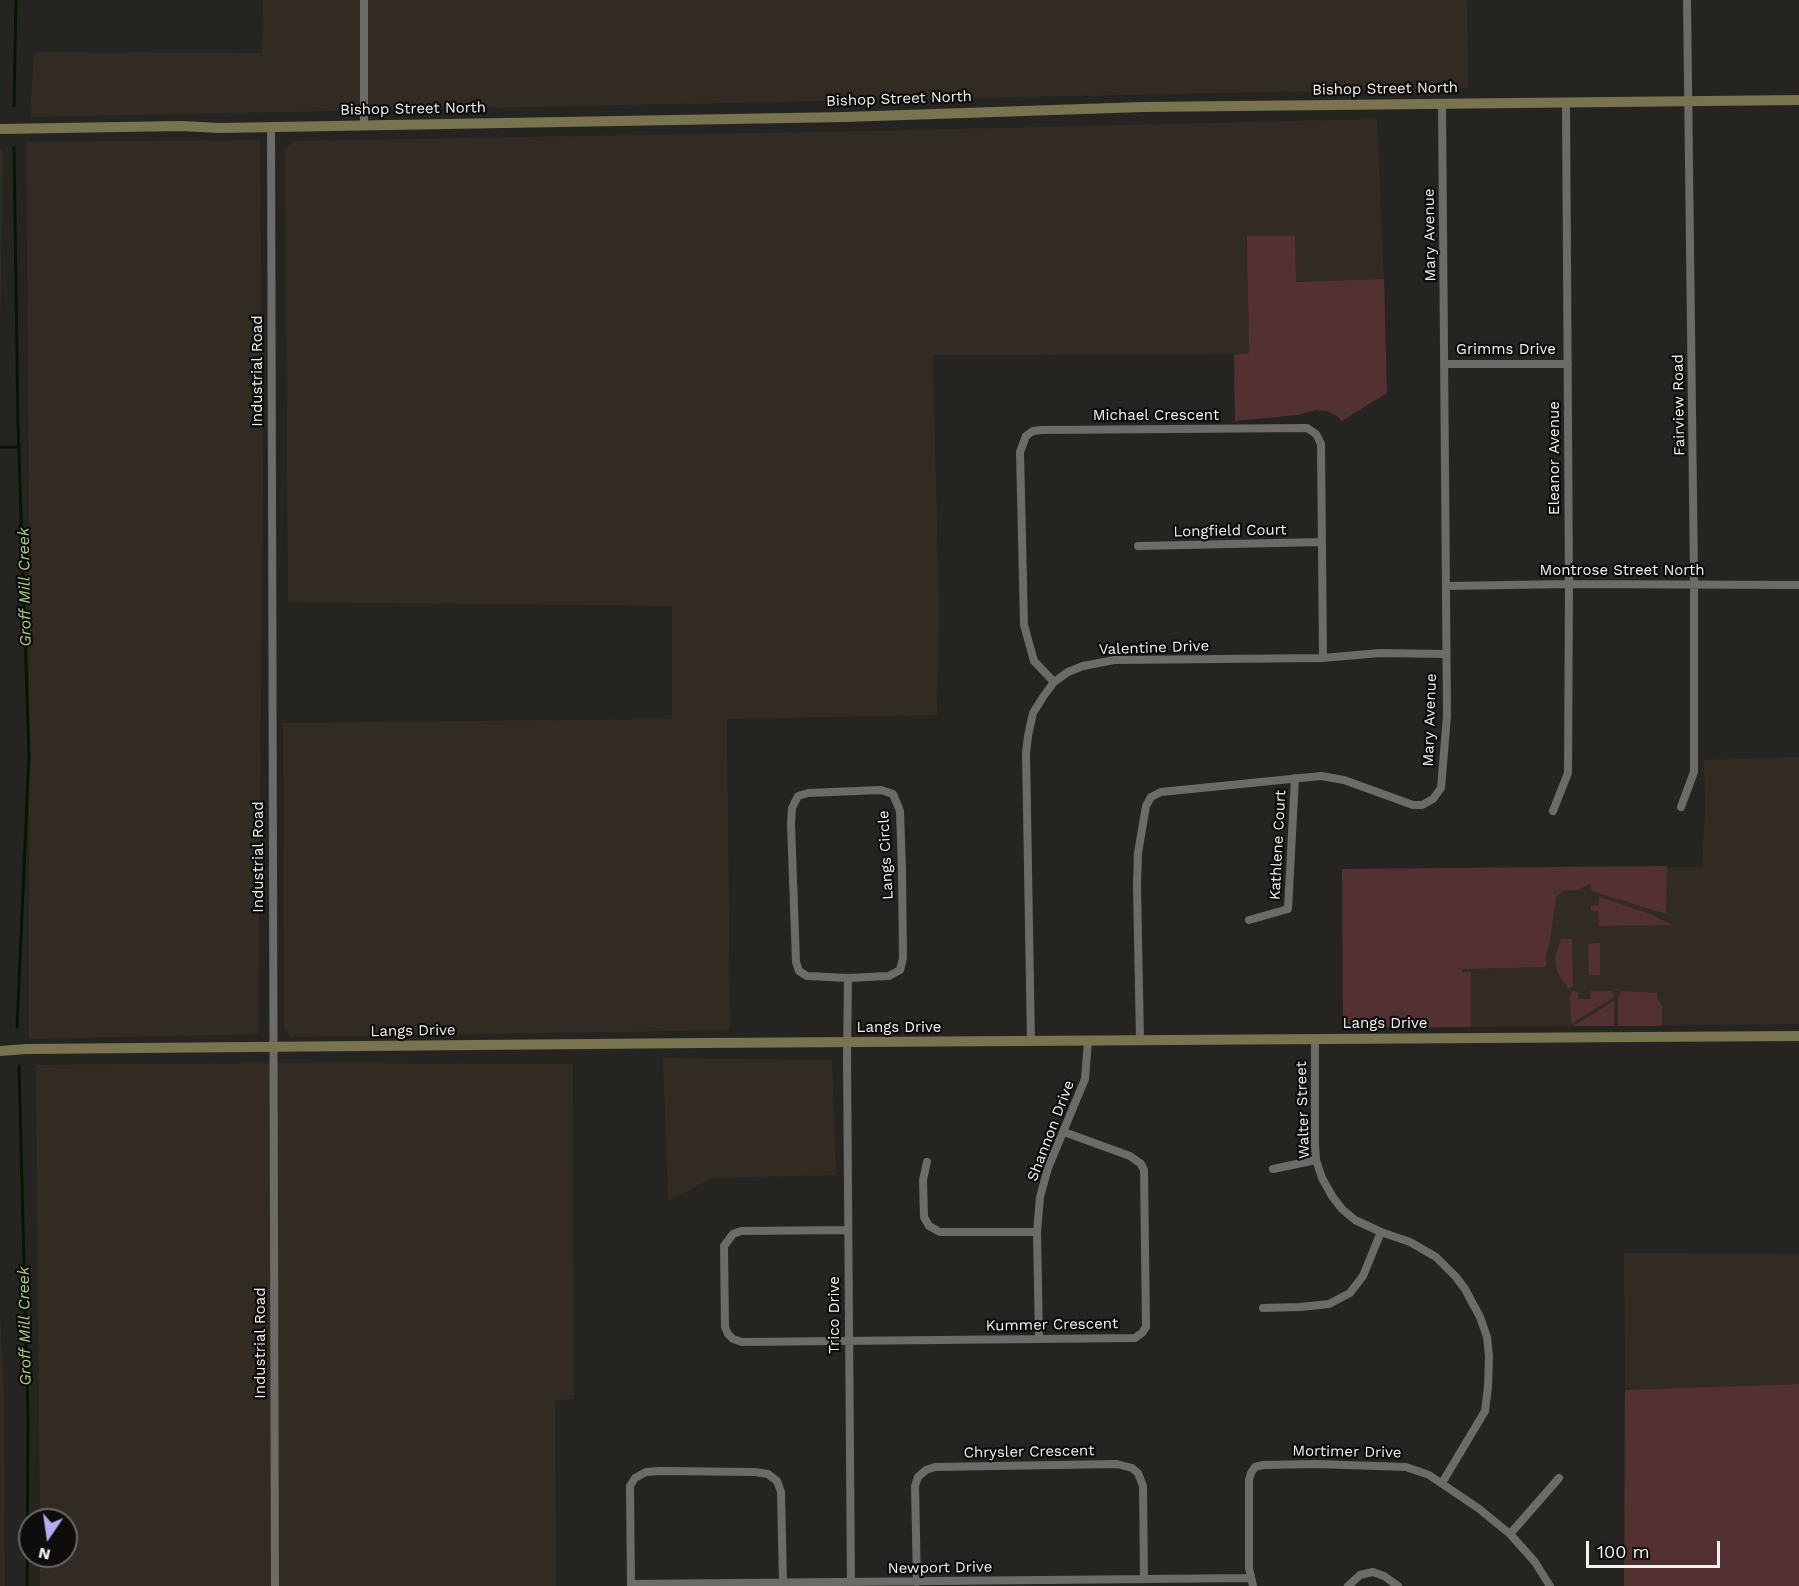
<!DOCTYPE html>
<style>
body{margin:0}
#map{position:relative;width:1799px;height:1586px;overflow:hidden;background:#262421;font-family:"Work Sans",sans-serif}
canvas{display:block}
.north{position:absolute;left:18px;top:1508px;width:60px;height:60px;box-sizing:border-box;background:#0e0d0c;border:2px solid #6a6867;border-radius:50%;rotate:193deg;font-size:16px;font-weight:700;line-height:24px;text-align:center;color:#f3f1ef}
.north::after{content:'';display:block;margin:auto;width:21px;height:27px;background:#baaaf6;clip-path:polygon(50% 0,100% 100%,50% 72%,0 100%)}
.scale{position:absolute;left:1586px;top:1541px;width:134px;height:27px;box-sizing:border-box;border:3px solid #f3f1ef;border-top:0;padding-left:8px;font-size:18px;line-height:21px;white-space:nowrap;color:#f3f1ef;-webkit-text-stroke:4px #0e0d0c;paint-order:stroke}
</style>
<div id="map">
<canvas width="1799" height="1586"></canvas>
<div class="north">N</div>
<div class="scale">100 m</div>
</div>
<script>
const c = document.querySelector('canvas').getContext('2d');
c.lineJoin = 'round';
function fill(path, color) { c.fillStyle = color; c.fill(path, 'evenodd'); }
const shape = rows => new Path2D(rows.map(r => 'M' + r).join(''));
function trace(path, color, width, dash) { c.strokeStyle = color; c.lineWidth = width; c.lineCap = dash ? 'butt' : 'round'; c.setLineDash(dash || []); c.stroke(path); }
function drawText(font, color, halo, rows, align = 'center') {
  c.font = font + ' "Work Sans",sans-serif'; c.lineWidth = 4.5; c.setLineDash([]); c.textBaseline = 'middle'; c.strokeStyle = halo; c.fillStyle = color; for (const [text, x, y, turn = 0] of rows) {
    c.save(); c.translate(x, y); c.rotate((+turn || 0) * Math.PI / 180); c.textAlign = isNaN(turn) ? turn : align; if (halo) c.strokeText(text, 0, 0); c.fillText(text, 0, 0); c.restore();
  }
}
fill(shape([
 [263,0,1467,0,1468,88,30,117,34,52,262,53],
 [1377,119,1384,279,1296,282,1249,354,933,355,939,610,937,715,727,719,730,1030,291,1037,284,1029,283,723,672,719,672,606,288,602,285,149,294,141,872,131],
 [260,140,263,478,258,1034,29,1039,29,480,26,142],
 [0,150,3,150,0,330],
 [1799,757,1799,1024,1343,1028,1342,869,1702,867,1705,809,1704,760],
 [663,1058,832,1060,836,1175,713,1178,668,1201],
 [288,1063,573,1064,574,1399,555,1400,556,1586,40,1586,40,1556,66,1556,66,1520,40,1520,36,1065],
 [1624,1253,1799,1254,1799,1384,1625,1390],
 [0,1311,4,1402,5,1586,0,1586]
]), '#312b23');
fill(shape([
 [1247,236,1295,236,1296,282,1384,279,1387,393,1342,421,1337,416,1327,411,1316,410,1298,415,1235,421,1234,355,1249,353],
 [1667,866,1666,913,1659,912,1592,891,1589,884,1579,890,1562,891,1556,898,1550,941,1546,956,1546,967,1462,969,1462,972,1471,972,1471,1027,1343,1028,1342,869],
 [1599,897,1650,914,1672,925,1599,926,1599,911,1591,911,1591,906,1599,905],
 [1561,939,1572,939,1573,987,1568,988,1557,972,1555,958],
 [1600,943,1600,975,1589,975,1588,944],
 [1573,991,1578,992,1578,999,1590,999,1591,991,1612,991,1614,997,1571,1024,1570,996],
 [1620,991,1657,993,1657,998,1662,1006,1662,1024,1660,1026,1618,1026,1618,997,1620,995],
 [1614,1001,1614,1026,1573,1026],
 [1799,1384,1799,1586,1624,1586,1625,1390]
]), '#533132');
trace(shape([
 [14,106,16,0],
 [14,147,18,426,29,755,17,1027],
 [0,447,19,447],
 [19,1066,28,1420,27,1586]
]), '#061600', 3);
trace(shape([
 [364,124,364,0],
 [271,127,275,1586],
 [1445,364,1568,364],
 [1138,546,1322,542],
 [1446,586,1569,584,1799,585],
 [1054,682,1034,661,1024,625,1020,452,1026,436,1033,431,1042,430,1307,428,1316,434,1321,444,1323,658],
 [1681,807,1694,772,1694,576,1687,0],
 [1553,811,1568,773,1569,584,1566,102],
 [1249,920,1288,909,1295,778],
 [848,978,889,976,900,970,903,958,902,870,900,811,893,794,881,790,808,793,798,796,792,808,791,824,796,962,799,971,807,976,848,978,847,1057,851,1586],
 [1315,1040,1315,1145,1316,1160,1322,1178,1332,1196,1342,1209,1355,1220,1381,1232,1410,1242,1436,1257,1456,1277,1465,1289,1480,1317,1487,1337,1489,1356,1488,1387,1485,1411,1442,1483],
 [1140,1041,1137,885,1138,853,1146,806,1151,797,1161,792,1321,776,1344,780,1413,805,1422,805,1433,799,1441,788,1447,716,1442,104],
 [1031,1042,1026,753,1028,736,1033,713,1043,697,1054,682,1068,672,1083,666,1114,660,1323,658,1380,653,1446,654],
 [927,1162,923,1180,924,1217,929,1226,940,1232,1037,1232],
 [1273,1169,1316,1160],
 [848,1230,741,1231,733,1234,724,1246,725,1327,728,1334,733,1339,742,1342,1135,1338,1142,1333,1146,1327,1144,1170,1141,1164,1130,1156,1064,1132],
 [1263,1308,1300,1307,1329,1304,1350,1293,1363,1276,1381,1232],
 [1039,1339,1037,1232,1040,1197,1048,1168,1085,1079,1088,1041],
 [1510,1534,1559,1478],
 [917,1582,915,1486,918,1477,926,1470,935,1467,1117,1464,1132,1468,1138,1473,1143,1486,1144,1579],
 [631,1584,1250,1578],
 [631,1586,630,1486,635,1478,646,1472,660,1471,755,1472,768,1474,777,1481,781,1492,783,1584],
 [1253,1586,1249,1568,1249,1480,1251,1473,1255,1467,1263,1465,1316,1464,1406,1467,1429,1475,1478,1508,1510,1534,1535,1562,1550,1586],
 [1348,1586,1360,1575,1373,1572,1384,1576,1398,1586]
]), '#6d6b67', 8);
trace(shape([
 [0,129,181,126,220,128,845,117,1143,107,1799,100],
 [0,1051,26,1049,702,1043,1799,1036]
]), '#797450', 10);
drawText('15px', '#f3f1ef', '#0e0d0c', [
 ["Bishop Street North",1385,89,-1],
 ["Bishop Street North",899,99,-2],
 ["Bishop Street North",413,109,-1],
 ["Mary Avenue",1430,235,-91],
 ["Grimms Drive",1506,350],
 ["Industrial Road",258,371,-90],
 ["Fairview Road",1679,405,-91],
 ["Michael Crescent",1156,416],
 ["Eleanor Avenue",1555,458,-90],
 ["Longfield Court",1230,531,-1],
 ["Montrose Street North",1622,571],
 ["Valentine Drive",1154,648,-2],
 ["Mary Avenue",1430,720,-88],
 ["Kathlene Court",1278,845,-87],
 ["Langs Circle",886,855,-93],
 ["Industrial Road",259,857,-90],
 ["Langs Drive",1385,1024],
 ["Langs Drive",899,1028],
 ["Langs Drive",413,1031,-1],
 ["Walter Street",1303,1110,-92],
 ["Shannon Drive",1051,1131,-69],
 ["Trico Drive",835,1315,-90],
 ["Kummer Crescent",1052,1325,-1],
 ["Industrial Road",261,1343,-90],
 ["Chrysler Crescent",1029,1452,-1],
 ["Mortimer Drive",1347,1452,1],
 ["Newport Drive",940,1568,-1]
]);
drawText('italic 16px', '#a8cf86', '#0e0d0c', [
 ["Groff Mill Creek",25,587,-91],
 ["Groff Mill Creek",25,1326,-91]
]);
</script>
